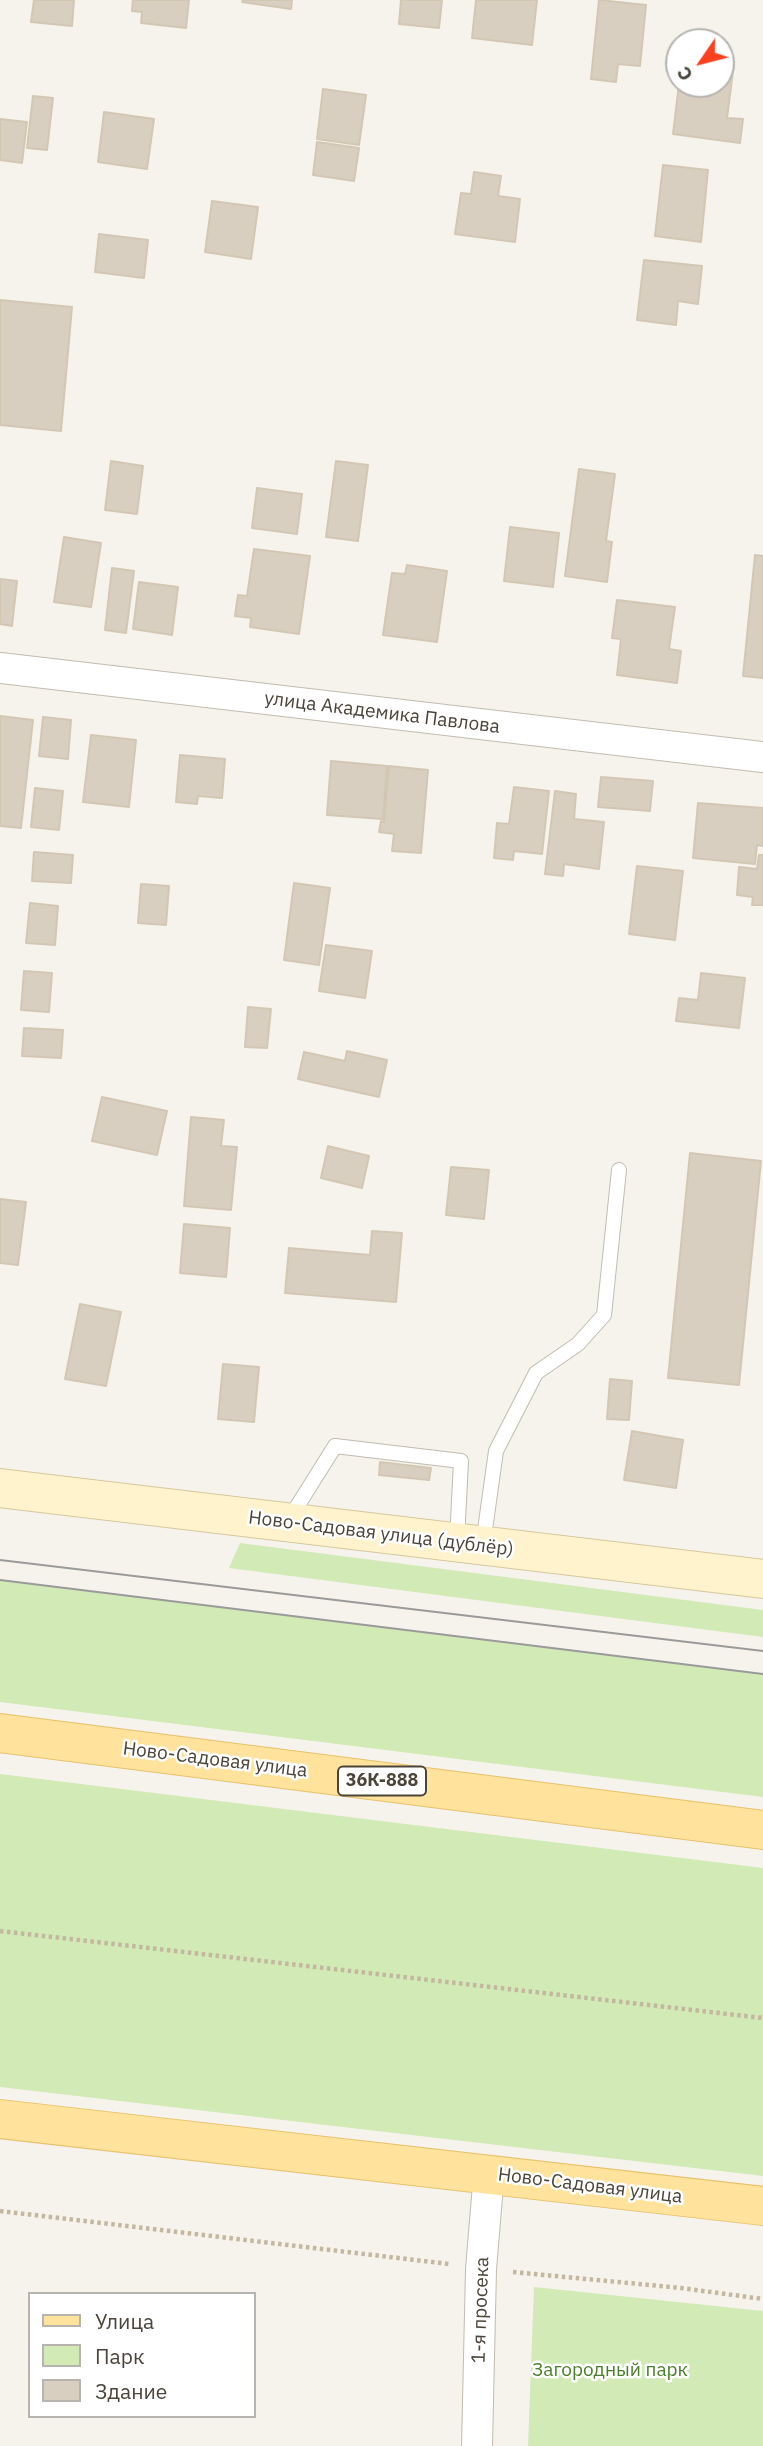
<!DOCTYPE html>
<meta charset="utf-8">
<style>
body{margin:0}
#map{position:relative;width:763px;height:2446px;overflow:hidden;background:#f6f3ec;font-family:"IBM Plex Sans",sans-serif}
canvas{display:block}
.legend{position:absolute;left:28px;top:2292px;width:228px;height:126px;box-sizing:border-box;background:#fff;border:2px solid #b7b4b0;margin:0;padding:9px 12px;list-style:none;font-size:21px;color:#4b4439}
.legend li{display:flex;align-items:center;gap:14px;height:35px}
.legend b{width:35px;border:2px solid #b7b4b0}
.north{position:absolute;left:665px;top:28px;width:70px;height:70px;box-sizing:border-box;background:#fff;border:2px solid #b7b4b0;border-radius:50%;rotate:235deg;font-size:19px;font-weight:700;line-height:28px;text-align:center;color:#4b4439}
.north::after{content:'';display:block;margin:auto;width:24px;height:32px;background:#fc3f1d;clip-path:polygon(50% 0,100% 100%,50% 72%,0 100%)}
</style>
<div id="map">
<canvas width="763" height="2446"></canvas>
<ul class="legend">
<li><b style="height:9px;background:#ffe39c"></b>Улица</li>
<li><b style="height:19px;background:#d2eab5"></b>Парк</li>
<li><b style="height:19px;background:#d8cfc1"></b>Здание</li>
</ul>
<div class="north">С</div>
</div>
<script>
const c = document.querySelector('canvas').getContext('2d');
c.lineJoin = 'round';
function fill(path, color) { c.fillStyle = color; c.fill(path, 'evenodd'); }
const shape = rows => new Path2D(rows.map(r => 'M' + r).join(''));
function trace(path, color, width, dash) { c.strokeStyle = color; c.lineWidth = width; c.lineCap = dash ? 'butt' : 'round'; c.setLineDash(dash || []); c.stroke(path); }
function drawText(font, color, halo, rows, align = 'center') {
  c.font = font + ' "IBM Plex Sans",sans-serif'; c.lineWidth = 5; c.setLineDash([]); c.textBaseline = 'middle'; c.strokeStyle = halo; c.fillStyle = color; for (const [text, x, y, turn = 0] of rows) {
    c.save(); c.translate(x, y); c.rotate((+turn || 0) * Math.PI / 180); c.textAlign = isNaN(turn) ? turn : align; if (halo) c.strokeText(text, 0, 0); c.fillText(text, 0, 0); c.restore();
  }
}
fill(shape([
 [240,1543,763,1610,763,1637,229,1568],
 [0,1580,763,1674,763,1797,0,1702],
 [0,1774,763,1868,763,2176,0,2087],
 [534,2287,763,2311,763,2446,528,2446]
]), '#d2eab5');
const building = shape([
 [34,0,74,0,72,26,31,22,34,0],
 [133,0,189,0,186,28,141,23,142,12,132,11,133,0],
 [243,0,292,0,291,9,242,2,243,0],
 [401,0,442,0,439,28,399,24,401,0],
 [476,0,537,0,532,45,472,38,476,0],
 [599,0,646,5,640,66,618,64,616,82,591,79,599,0],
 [721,61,734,63,727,118,743,119,740,143,673,134,679,84,721,84,721,61],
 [323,89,366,95,359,145,317,139,323,89],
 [33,96,53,98,47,150,27,148,33,96],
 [104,112,154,119,147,169,98,162,104,112],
 [0,119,27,122,22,163,0,160,0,119],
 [317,142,359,148,354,181,313,175,317,142],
 [663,165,708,170,701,242,655,236,663,165],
 [474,172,501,176,498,196,520,199,515,242,455,234,461,193,471,194,474,172],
 [212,201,258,207,251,259,205,252,212,201],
 [99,234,148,240,144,278,95,272,99,234],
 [644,260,702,266,698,304,678,301,676,325,637,320,644,260],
 [0,300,72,307,61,431,0,425,0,300],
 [111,461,143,466,137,514,105,510,111,461],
 [336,461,368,465,358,541,326,537,336,461],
 [579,469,615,474,606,541,612,542,607,582,565,576,579,469],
 [257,488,302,494,297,534,252,528,257,488],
 [510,527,559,533,553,587,504,581,510,527],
 [64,537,101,543,91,607,54,602,64,537],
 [254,549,310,556,299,634,250,627,251,618,235,616,238,595,247,596,254,549],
 [755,555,763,556,763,678,743,676,755,555],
 [407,565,447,571,437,642,383,635,392,573,405,574,407,565],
 [112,568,134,571,126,633,105,630,112,568],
 [0,579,17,581,12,626,0,624,0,579],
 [139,582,178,587,172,635,133,629,139,582],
 [617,600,675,607,669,649,681,651,677,683,617,675,621,639,612,638,617,600],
 [0,716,33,720,21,828,0,826,0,716],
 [43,717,71,720,68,759,39,756,43,717],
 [91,735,136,740,129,807,83,802,91,735],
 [180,755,225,759,222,798,198,796,197,804,176,802,180,755],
 [331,761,387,766,383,819,327,815,331,761],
 [389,766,428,770,421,853,392,851,394,834,379,832,381,821,384,822,389,766],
 [601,777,653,781,650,811,598,807,601,777],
 [514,787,549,791,542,854,514,851,513,860,494,858,497,823,509,824,514,787],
 [35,788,63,791,59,830,31,827,35,788],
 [555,791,576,794,574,819,604,822,599,869,564,864,563,876,545,874,555,791],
 [698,803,763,808,763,846,757,845,755,864,693,858,698,803],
 [34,852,73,855,71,883,32,881,34,852],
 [759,855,763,855,763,905,752,905,753,897,737,895,739,867,757,869,759,855],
 [637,866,683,871,675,940,629,934,637,866],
 [294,883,330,888,319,965,284,960,294,883],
 [141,884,169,886,166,925,138,923,141,884],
 [30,903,58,906,55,945,26,943,30,903],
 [326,945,372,951,365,998,319,991,326,945],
 [24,971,52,973,49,1012,21,1010,24,971],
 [701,973,745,978,739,1028,676,1021,679,998,698,1000,701,973],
 [248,1007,271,1009,267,1048,245,1047,248,1007],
 [24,1028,63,1030,61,1058,22,1056,24,1028],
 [347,1051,387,1060,379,1097,298,1079,304,1052,345,1061,347,1051],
 [102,1097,167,1111,157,1155,92,1141,102,1097],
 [191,1117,224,1120,221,1146,237,1147,231,1210,184,1206,191,1117],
 [328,1146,369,1156,362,1188,321,1178,328,1146],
 [690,1153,761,1161,739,1385,668,1378,690,1153],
 [451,1167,489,1170,484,1219,446,1215,451,1167],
 [0,1199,26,1202,18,1265,0,1263,0,1199],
 [184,1224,230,1228,226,1277,180,1273,184,1224],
 [372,1231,402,1233,396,1302,285,1293,289,1248,370,1255,372,1231],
 [80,1304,121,1312,106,1386,65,1379,80,1304],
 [223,1364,259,1367,254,1422,218,1419,223,1364],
 [610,1379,632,1381,629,1420,607,1419,610,1379],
 [632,1431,683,1440,676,1488,624,1480,632,1431],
 [380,1462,431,1468,429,1480,379,1475,380,1462]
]);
fill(building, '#d8cfc1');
trace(building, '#d3c7b4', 2);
const lane = shape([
 [288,1521,335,1446,461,1461,457,1541],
 [483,1544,496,1451,536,1373,578,1344,604,1315,619,1170]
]);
const street = shape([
 [0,668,763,757],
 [477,2446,481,2269,489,2173]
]);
const secondary = shape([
 [0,1488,763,1579]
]);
const primary = shape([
 [0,1733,763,1830],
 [0,2119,763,2206]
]);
trace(lane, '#c2bbae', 16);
trace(street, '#c2bbae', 32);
trace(secondary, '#d6c79b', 40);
trace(primary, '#e6c16a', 40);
trace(shape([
 [0,1931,763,2018],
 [0,2211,449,2264],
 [513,2272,681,2288,763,2299]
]), '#c4b79f', 4.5, [3.5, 3.5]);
trace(lane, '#fff', 14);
trace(street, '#fff', 30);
trace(secondary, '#fff3cd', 38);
trace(primary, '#ffe39c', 38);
trace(shape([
 [0,1560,763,1651],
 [0,1580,763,1674]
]), '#9a9a9a', 2);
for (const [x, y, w] of [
 [382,1781,88]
]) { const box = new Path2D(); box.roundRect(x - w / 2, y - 14.5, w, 29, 5); c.fillStyle = '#fff'; c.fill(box); trace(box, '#4b4439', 2); }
drawText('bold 18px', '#4b4439', null, [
 ["36К-888",382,1781]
]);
drawText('19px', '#4b4439', '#fff', [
 ["улица Академика Павлова",382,713,7],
 ["Ново-Садовая улица (дублёр)",381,1534,7],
 ["Ново-Садовая улица",215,1760,7],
 ["Ново-Садовая улица",590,2186,7],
 ["1-я просека",481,2310,-88]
]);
drawText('19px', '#4a7f2a', '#fff', [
 ["Загородный парк",610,2371]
]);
</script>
